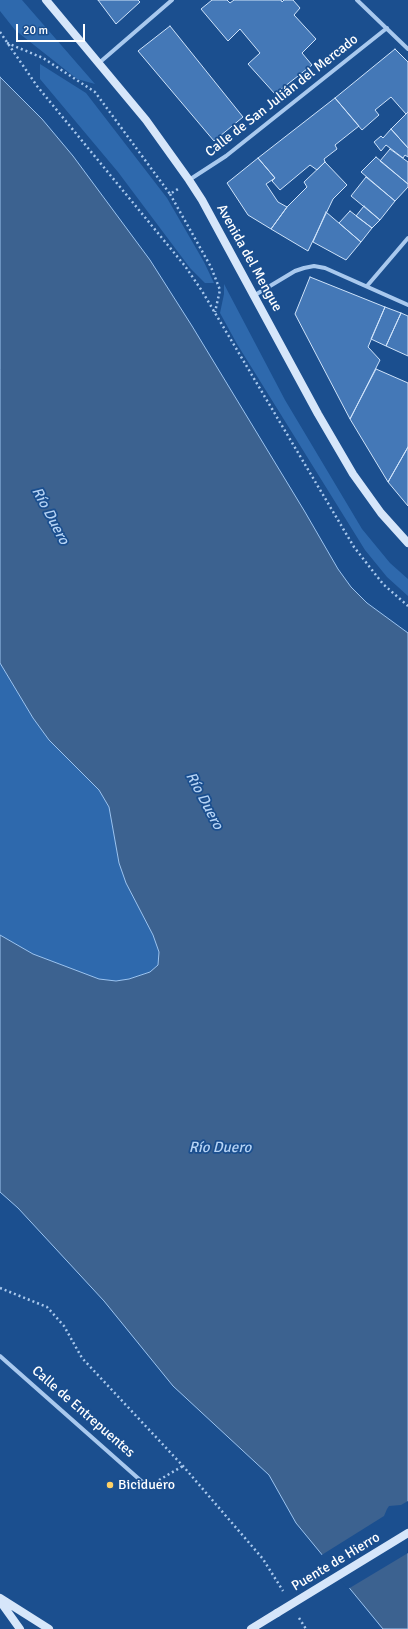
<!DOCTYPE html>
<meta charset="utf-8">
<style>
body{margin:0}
#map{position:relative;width:408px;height:1629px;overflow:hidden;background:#1b4f8f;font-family:Signika,sans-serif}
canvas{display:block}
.scale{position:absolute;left:16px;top:24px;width:69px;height:18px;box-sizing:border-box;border:2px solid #fff;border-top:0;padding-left:5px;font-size:12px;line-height:14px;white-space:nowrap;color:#fff;-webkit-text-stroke:3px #1b4f8f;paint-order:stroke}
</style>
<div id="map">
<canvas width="408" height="1629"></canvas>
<div class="scale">20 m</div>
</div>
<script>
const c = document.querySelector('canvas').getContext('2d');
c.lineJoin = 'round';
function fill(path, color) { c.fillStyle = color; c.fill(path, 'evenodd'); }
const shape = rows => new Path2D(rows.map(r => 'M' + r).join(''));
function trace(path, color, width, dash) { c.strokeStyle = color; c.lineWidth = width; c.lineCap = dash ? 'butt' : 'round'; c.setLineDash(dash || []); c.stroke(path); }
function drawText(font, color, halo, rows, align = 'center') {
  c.font = font + ' Signika,sans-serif'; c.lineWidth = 3.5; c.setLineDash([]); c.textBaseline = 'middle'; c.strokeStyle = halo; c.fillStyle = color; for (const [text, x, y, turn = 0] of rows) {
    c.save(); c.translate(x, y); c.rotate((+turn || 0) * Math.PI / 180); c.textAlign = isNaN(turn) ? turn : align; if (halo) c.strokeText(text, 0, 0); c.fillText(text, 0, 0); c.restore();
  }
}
fill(shape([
 [0,0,22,0,95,84,77,79,15,30,0,11],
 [40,64,86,93,167,198,204,262,214,283,205,283,190,268,118,172,40,79],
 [224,284,285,400,362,529,390,563,408,579,408,596,387,577,365,550,237,344,220,313,224,294],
 [0,663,33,718,49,740,99,790,109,807,119,863,153,935,159,952,158,965,150,972,129,979,116,981,99,979,33,954,0,935]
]), '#2e69ad');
const water = shape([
 [0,77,42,119,73,156,150,260,192,326,305,512,338,569,351,587,367,603,408,633,408,1629,383,1629,296,1523,269,1475,173,1386,104,1301,18,1208,0,1192,0,935,33,954,99,979,116,981,129,979,150,972,158,965,159,952,153,935,126,883,119,863,109,807,99,790,49,740,33,718,0,663,0,77]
]);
fill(water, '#3c6290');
trace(water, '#9cc4f0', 1);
fill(shape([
 [408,1501,408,1553,348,1589,320,1556,384,1516,387,1509,389,1506,401,1505]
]), '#1b4f8f');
const building = shape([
 [98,0,138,0,140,2,116,24,98,0],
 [212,0,227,0,230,3,234,0,281,0,282,2,284,0,293,0,300,8,294,15,316,39,302,53,312,65,275,94,248,64,260,53,240,29,228,41,201,9,212,0],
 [170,26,243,117,214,141,138,51,170,26],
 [395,49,408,62,408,112,406,114,391,97,375,110,379,115,362,130,335,98,395,49],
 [335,98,359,126,335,145,337,149,324,159,325,162,317,170,310,165,280,190,272,181,275,178,258,158,335,98],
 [408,112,408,148,391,129,408,112],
 [391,129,408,148,408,157,405,155,403,158,386,145,381,151,374,142,381,136,383,138,391,129],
 [390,149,408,162,408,184,380,161,390,149],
 [376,157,408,184,408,187,395,201,361,172,376,157],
 [258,158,275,178,266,184,278,202,287,207,271,229,248,215,227,183,258,158],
 [325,162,347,185,333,199,308,251,271,229,287,207,307,187,304,182,325,162],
 [366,177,395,201,380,220,351,196,366,177],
 [364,206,380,220,372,228,356,216,364,206],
 [350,211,372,228,361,242,339,223,350,211],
 [326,212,361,242,346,260,313,242,326,212],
 [310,277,385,307,368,347,380,360,350,419,295,314,310,277],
 [385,307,401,313,386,346,371,339,385,307],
 [401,313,408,316,408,356,386,346,401,313],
 [376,369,408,383,408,447,388,482,350,419,376,369],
 [408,447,408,506,388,482,408,447]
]);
fill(building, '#4478b7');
trace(building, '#cfe3fa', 1);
trace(shape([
 [0,32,37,86,185,266,202,291,354,547,383,584,408,606],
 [7,43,43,58,95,92,170,194,178,189],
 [170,194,211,267,220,290,215,312],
 [0,1288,47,1307,64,1326,82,1358,183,1466,263,1559,283,1591],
 [159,1480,183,1466],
 [299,1618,306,1629]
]), '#a9c9ee', 2.5, [2, 3]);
trace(shape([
 [357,0,408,49],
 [99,63,172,0],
 [189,180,226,156,387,28],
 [367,286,408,238],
 [255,295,295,271,304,268,314,266,325,268,408,305],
 [0,1356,148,1487]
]), '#a9c9ee', 4);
trace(shape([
 [46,0,146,120,189,180,202,200,318,414,353,474,381,513,408,543],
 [0,1598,49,1629],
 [0,1601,20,1629],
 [251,1629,277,1613]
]), '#d6e6fa', 8);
trace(shape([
 [277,1613,408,1533]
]), '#d6e6fa', 8);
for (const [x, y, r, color] of [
 [110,1485,4,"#ffd166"]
]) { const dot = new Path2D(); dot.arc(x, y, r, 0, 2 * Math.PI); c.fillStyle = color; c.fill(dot); trace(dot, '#1b4f8f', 1.5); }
drawText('14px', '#fff', '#1b4f8f', [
 ["Calle de San Julián del Mercado",282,96,-38],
 ["Avenida del Mengue",249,258,61],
 ["Calle de Entrepuentes",83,1412,41],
 ["Puente de Hierro",336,1562,-31]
]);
drawText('14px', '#fff', '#1b4f8f', [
 ["Biciduero",118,1485]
], 'left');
drawText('italic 15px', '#b5d3f5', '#1b4f8f', [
 ["Río Duero",50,516,62],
 ["Río Duero",204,801,62],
 ["Río Duero",220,1148]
]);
</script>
